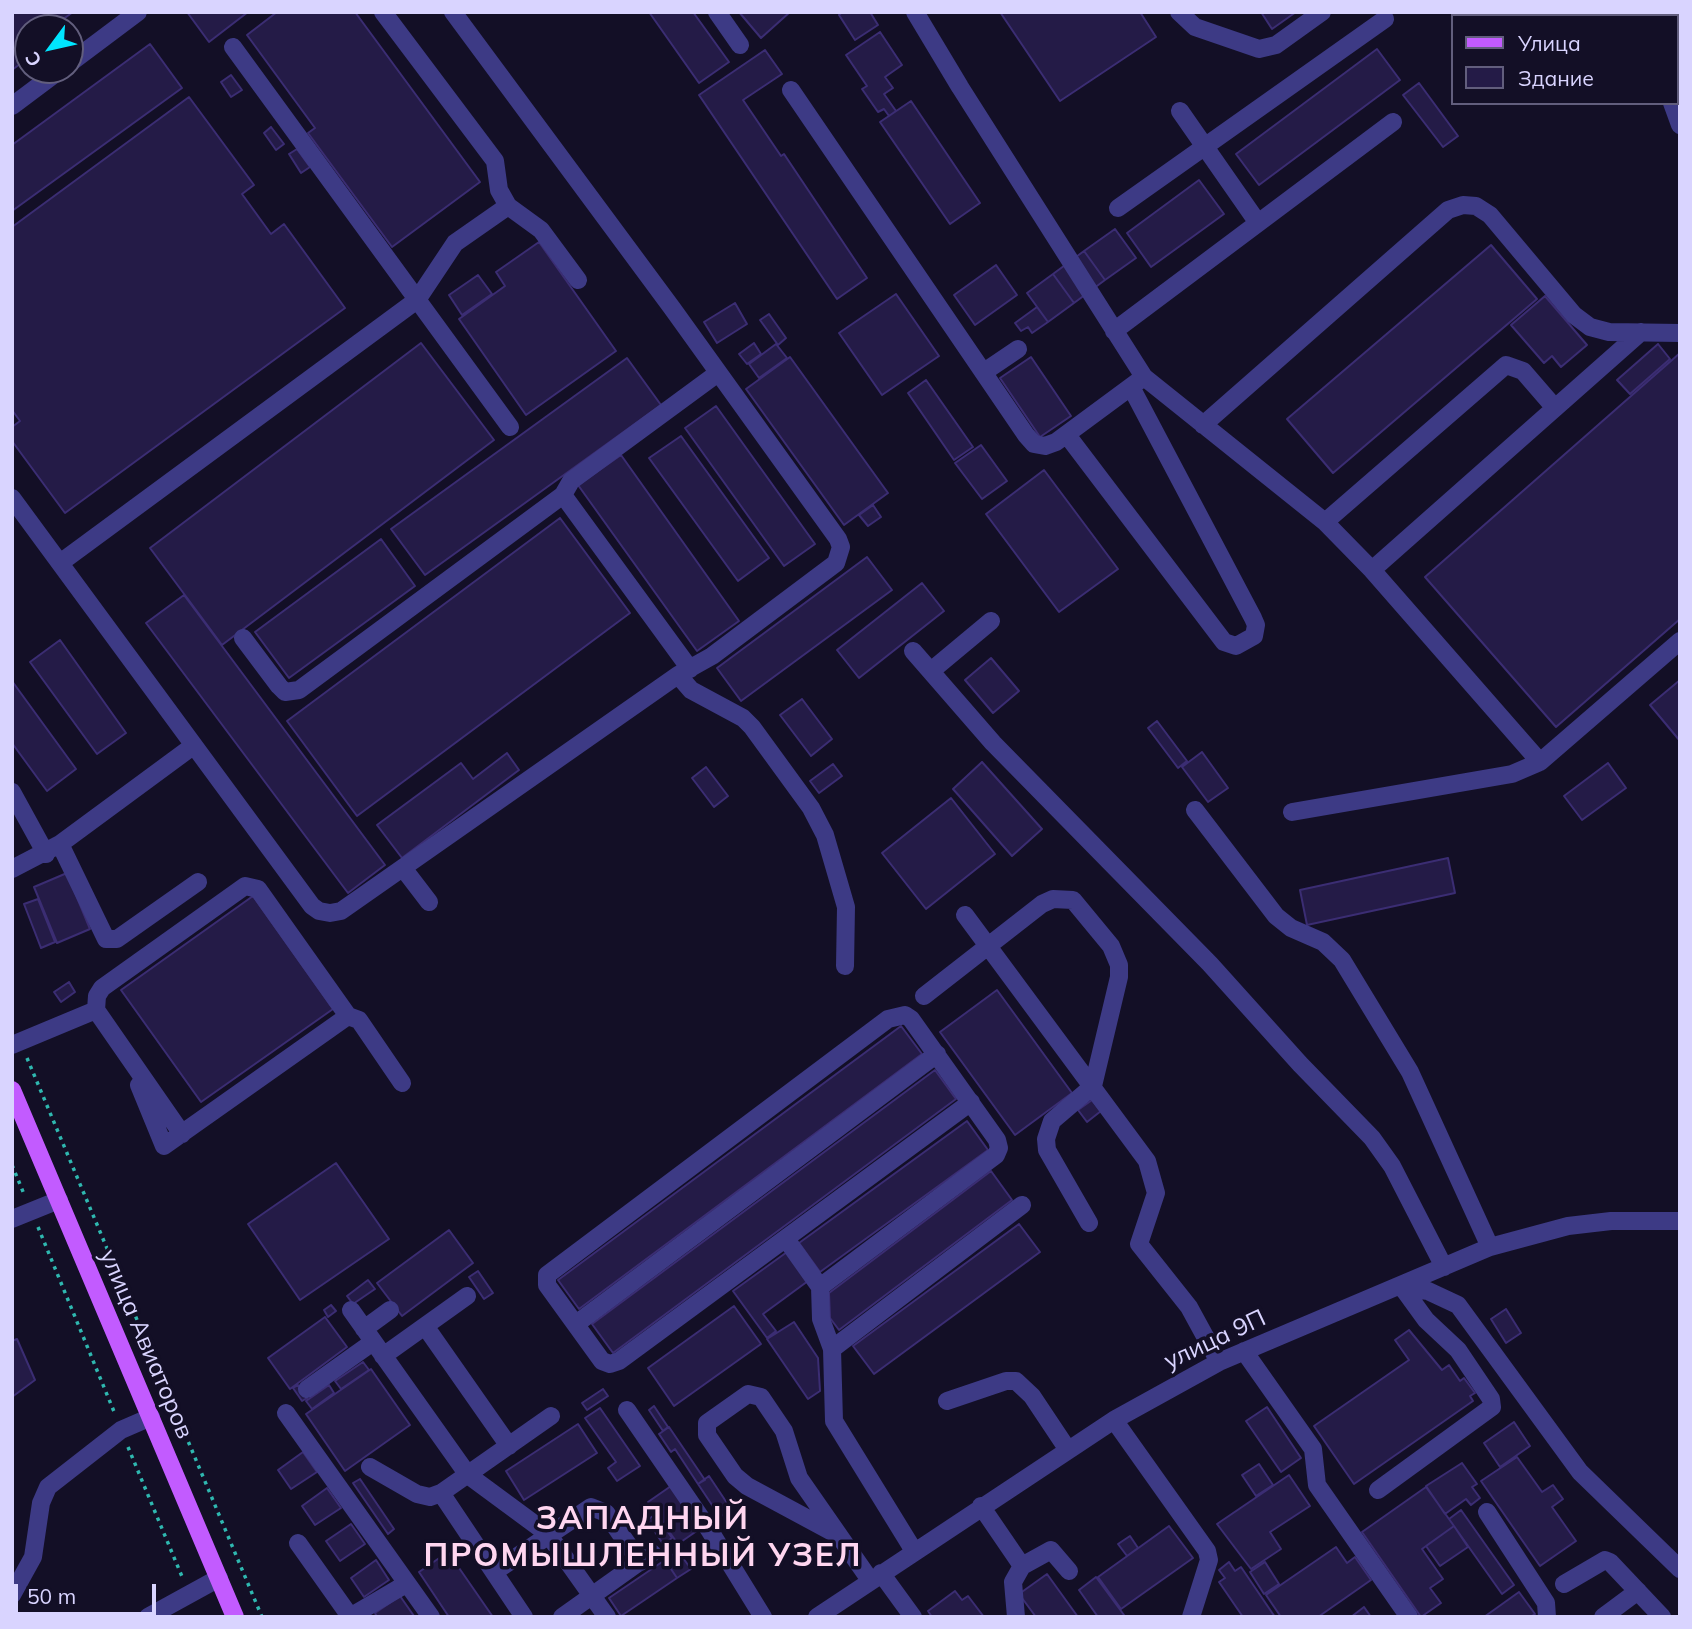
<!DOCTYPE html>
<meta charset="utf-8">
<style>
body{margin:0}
#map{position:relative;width:1692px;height:1629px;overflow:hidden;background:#130f26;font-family:Mulish,sans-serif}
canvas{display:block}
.frame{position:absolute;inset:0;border:14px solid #d9d4ff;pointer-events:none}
.legend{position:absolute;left:1451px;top:14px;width:228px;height:91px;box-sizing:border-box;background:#130f26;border:2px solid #625e7d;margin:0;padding:9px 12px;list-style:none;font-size:21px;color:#d9d4ff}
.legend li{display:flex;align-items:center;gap:14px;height:35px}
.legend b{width:35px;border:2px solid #625e7d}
.north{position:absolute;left:14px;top:14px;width:70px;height:70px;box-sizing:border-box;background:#130f26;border:2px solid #625e7d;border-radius:50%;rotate:237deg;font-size:19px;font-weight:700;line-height:28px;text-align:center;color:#d9d4ff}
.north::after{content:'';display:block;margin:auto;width:24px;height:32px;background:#00e5ff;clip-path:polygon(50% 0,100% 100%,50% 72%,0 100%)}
.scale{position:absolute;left:14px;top:1584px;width:142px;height:32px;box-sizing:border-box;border:4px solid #d9d4ff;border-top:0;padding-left:9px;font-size:21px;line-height:24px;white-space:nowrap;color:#d9d4ff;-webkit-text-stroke:5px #130f26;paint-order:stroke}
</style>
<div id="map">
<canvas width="1692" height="1629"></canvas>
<div class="frame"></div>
<ul class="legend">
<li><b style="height:9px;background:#c25bff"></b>Улица</li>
<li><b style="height:19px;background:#241b47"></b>Здание</li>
</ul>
<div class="north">С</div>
<div class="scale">50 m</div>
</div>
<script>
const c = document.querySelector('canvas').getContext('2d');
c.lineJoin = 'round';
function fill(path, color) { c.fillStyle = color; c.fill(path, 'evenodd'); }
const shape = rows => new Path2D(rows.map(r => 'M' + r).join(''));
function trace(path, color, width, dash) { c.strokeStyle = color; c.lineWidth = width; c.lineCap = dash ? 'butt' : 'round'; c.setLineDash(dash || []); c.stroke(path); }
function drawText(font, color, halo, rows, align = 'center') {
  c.font = font + ' Mulish,sans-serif'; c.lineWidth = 7; c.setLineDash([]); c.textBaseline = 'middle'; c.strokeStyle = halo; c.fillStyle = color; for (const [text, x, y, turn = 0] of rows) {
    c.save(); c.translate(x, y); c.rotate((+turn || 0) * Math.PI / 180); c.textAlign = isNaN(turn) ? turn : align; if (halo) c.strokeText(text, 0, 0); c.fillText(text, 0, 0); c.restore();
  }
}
const building = shape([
 [12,12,73,12,51,28,28,28,28,58,12,70,12,12],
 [187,12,248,12,209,42,187,12],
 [277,12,355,12,480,182,392,247,308,133,315,128,247,35,277,12],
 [649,12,693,12,729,62,699,83,649,12],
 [739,12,790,12,761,38,739,12],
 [842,12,870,12,878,25,855,40,839,15,842,12],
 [1000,12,1140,12,1156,37,1060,101,1000,12],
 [1261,12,1296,12,1272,29,1261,12],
 [880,32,902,65,885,77,893,88,884,94,896,111,889,116,884,109,878,112,862,89,867,86,846,55,880,32],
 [150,44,182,88,12,211,12,145,150,44],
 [1377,49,1400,80,1259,185,1236,154,1377,49],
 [765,50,782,74,743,100,781,156,784,154,867,278,837,299,699,95,765,50],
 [231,75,242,90,231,97,221,82,231,75],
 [1419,83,1458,136,1443,147,1403,95,1419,83],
 [189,97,254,185,242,194,271,234,284,224,345,308,65,513,12,441,12,427,20,421,12,410,12,227,189,97],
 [911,101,980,203,950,224,880,122,911,101],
 [271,127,284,144,276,150,264,133,271,127],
 [297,149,310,167,301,173,289,154,297,149],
 [1199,180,1224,214,1151,267,1127,233,1199,180],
 [1115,229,1136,258,1105,280,1084,251,1115,229],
 [539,242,616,351,526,415,459,319,505,286,496,272,539,242],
 [1491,245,1537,299,1333,473,1287,419,1491,245],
 [1084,251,1105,280,1074,303,1053,274,1084,251],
 [996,265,1017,295,975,325,954,295,996,265],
 [1053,274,1074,303,1048,322,1027,293,1053,274],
 [478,275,492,294,462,315,449,295,478,275],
 [896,294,939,356,882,395,839,333,896,294],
 [1545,296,1587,345,1561,367,1552,356,1544,363,1511,325,1545,296],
 [735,303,747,324,717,343,704,322,735,303],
 [1037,307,1048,322,1032,333,1028,327,1021,331,1015,323,1037,307],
 [769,314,786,338,778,345,760,320,769,314],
 [421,343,494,440,222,645,150,548,421,343],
 [754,343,761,354,747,364,739,354,754,343],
 [776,344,787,358,759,378,749,364,776,344],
 [1658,344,1670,359,1630,394,1617,380,1658,344],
 [1680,353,1680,619,1556,727,1425,577,1680,353],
 [790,357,888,493,844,525,746,389,790,357],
 [1031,357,1071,416,1040,437,1000,378,1031,357],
 [627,358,661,405,425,575,391,529,627,358],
 [926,380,973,447,954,460,908,393,926,380],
 [716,406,815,544,784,566,685,428,716,406],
 [681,436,769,558,738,581,649,458,681,436],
 [981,445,1007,481,982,499,955,463,981,445],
 [621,455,739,621,697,651,578,485,621,455],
 [1044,470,1118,569,1059,612,986,514,1044,470],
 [873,505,881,517,868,526,859,515,873,505],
 [560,518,630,613,357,816,287,721,560,518],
 [381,539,415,586,289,678,255,632,381,539],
 [867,557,892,590,741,701,717,668,867,557],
 [922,583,944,611,859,678,837,650,922,583],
 [184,595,385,865,348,893,146,623,184,595],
 [60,640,126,733,97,754,30,662,60,640],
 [991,658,1019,691,993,713,965,680,991,658],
 [1680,680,1680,741,1650,705,1680,680],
 [12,681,76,769,47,791,12,743,12,681],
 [802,699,832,739,811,756,780,715,802,699],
 [1157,721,1187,761,1178,768,1148,728,1157,721],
 [1202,752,1228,788,1208,802,1182,767,1202,752],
 [507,753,519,770,402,858,377,825,461,763,473,779,507,753],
 [982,762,1042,829,1012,856,953,789,982,762],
 [1608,763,1626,788,1582,820,1564,796,1608,763],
 [833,764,842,776,819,793,810,781,833,764],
 [706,767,728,796,714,807,692,778,706,767],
 [951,798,995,854,926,909,882,853,951,798],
 [1448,858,1455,893,1307,925,1300,890,1448,858],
 [67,873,90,929,57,943,34,887,67,873],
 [253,896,333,1009,201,1102,121,990,253,896],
 [38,899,55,942,41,948,24,904,38,899],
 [69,982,75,992,61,1002,54,992,69,982],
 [997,990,1072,1093,1015,1135,940,1032,997,990],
 [901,1026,922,1054,579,1309,558,1280,901,1026],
 [935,1070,956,1099,613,1353,592,1324,935,1070],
 [1092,1100,1101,1111,1087,1122,1078,1110,1092,1100],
 [967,1121,988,1150,820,1272,799,1243,967,1121],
 [336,1163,389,1239,300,1300,248,1224,336,1163],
 [991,1171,1012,1200,839,1330,830,1318,829,1293,991,1171],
 [1019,1224,1040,1252,874,1374,853,1346,1019,1224],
 [449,1230,473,1263,402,1316,377,1283,449,1230],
 [787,1252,808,1281,763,1314,776,1331,767,1338,733,1291,787,1252],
 [478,1271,493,1293,484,1299,469,1277,478,1271],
 [368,1280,375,1289,353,1304,347,1296,368,1280],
 [331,1305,336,1311,328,1317,324,1310,331,1305],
 [734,1306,761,1344,674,1406,648,1368,734,1306],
 [1506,1309,1521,1333,1506,1343,1491,1319,1506,1309],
 [325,1317,347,1347,290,1389,268,1358,325,1317],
 [794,1322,818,1358,820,1391,808,1399,767,1339,794,1322],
 [1409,1330,1442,1370,1449,1365,1460,1381,1464,1378,1475,1393,1470,1396,1473,1401,1354,1484,1314,1426,1409,1360,1395,1340,1409,1330],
 [17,1339,35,1380,12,1397,12,1341,17,1339],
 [363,1362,369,1370,341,1389,335,1381,363,1362],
 [371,1369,410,1425,345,1471,306,1414,371,1369],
 [298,1385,307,1398,302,1401,293,1388,298,1385],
 [329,1385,334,1393,312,1409,306,1401,329,1385],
 [603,1389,608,1396,587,1410,582,1403,603,1389],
 [654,1406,668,1427,663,1431,649,1410,654,1406],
 [1267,1407,1301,1458,1281,1472,1246,1421,1267,1407],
 [600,1408,640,1466,617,1481,608,1468,616,1462,585,1418,600,1408],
 [1514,1422,1530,1446,1500,1467,1484,1443,1514,1422],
 [578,1424,597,1453,524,1500,506,1471,578,1424],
 [669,1427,705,1480,698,1484,675,1449,671,1452,659,1434,669,1427],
 [303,1452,317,1472,291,1489,278,1470,303,1452],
 [1517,1457,1542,1492,1553,1485,1563,1499,1552,1507,1576,1541,1540,1566,1481,1481,1517,1457],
 [1462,1463,1477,1484,1472,1487,1480,1498,1471,1505,1466,1499,1445,1514,1426,1486,1462,1463],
 [1259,1464,1273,1485,1256,1496,1242,1475,1259,1464],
 [1289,1475,1310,1506,1270,1532,1281,1549,1251,1569,1217,1524,1289,1475],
 [709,1476,731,1509,720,1517,698,1484,709,1476],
 [360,1479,394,1529,388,1534,353,1483,360,1479],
 [671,1486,701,1528,678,1544,648,1502,671,1486],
 [1426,1487,1454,1526,1422,1549,1443,1579,1430,1588,1441,1603,1421,1617,1362,1532,1426,1487],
 [327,1488,341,1508,315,1525,302,1506,327,1488],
 [1461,1510,1514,1585,1502,1594,1449,1519,1461,1510],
 [656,1514,672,1538,663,1544,647,1520,656,1514],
 [351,1524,365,1544,340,1561,326,1541,351,1524],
 [1169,1526,1193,1558,1121,1609,1098,1577,1169,1526],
 [1454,1526,1468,1547,1440,1566,1426,1546,1454,1526],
 [1130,1536,1138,1548,1127,1556,1118,1544,1130,1536],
 [1336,1547,1347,1563,1355,1557,1371,1580,1318,1617,1281,1617,1266,1595,1336,1547],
 [678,1551,691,1569,677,1578,665,1560,678,1551],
 [448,1552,493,1617,449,1617,419,1572,448,1552],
 [376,1560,389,1580,364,1597,351,1578,376,1560],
 [665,1560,677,1578,621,1616,609,1598,665,1560],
 [1229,1562,1235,1571,1241,1567,1275,1617,1243,1617,1219,1582,1225,1578,1219,1570,1229,1562],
 [1265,1562,1279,1584,1264,1594,1250,1572,1265,1562],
 [1047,1574,1078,1617,1036,1617,1019,1594,1047,1574],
 [1096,1577,1124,1615,1122,1617,1098,1617,1079,1590,1096,1577],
 [955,1591,962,1600,968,1596,984,1617,932,1617,928,1611,955,1591],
 [1519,1592,1535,1614,1530,1617,1484,1617,1519,1592],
 [400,1596,414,1616,377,1617,375,1613,400,1596],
 [1364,1607,1371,1617,1351,1617,1364,1607]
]);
fill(building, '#241b47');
trace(building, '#3b2d73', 2);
trace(shape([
 [27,1058,262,1617],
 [12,1165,24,1194],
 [38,1227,115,1414],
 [128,1447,183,1579]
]), '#2fb8b0', 3.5, [3.5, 5]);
trace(shape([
 [383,12,495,161,499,190,508,206],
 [717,12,740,45],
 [1179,12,1195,27,1259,49,1276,45,1322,12],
 [1670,12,1670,16],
 [233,47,510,427],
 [70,63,138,12],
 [791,90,1026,435,1034,444,1045,446,1056,442,1144,377,960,87,915,12],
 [1672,103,1680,125],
 [12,106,60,70],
 [1180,111,1258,223],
 [1118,208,1385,19],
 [1114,331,1393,122],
 [984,372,1018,349],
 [1144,377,1325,522,1372,570,1540,762,1680,641],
 [1203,425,1448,210,1463,205,1476,206,1490,215,1574,315,1590,327,1609,332,1680,333],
 [1067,435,1224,642,1236,646,1254,636,1256,625,1253,618,1131,387],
 [563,495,571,481,718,373],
 [12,498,312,906,319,911,330,913,341,911,678,675,712,656,836,563,841,547,838,539,672,308,453,12],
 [1325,522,1506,365,1523,371,1555,408],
 [60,563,417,300,455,243,508,206,541,230,578,280],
 [1372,570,1641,332],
 [243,638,279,686,285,692,299,690,563,495,690,669],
 [913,651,993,743,1210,964,1300,1064,1372,1138,1392,1166,1444,1267],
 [931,671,991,621],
 [678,675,691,690,743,718,752,727,811,808,825,835,846,907,845,966],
 [12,792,46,854],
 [1195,810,1276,916,1291,928,1323,942,1342,960,1410,1072,1490,1247],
 [1292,812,1512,774,1540,762],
 [60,844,106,939,117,939,198,882],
 [403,868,429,902],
 [12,869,60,844,193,746],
 [965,915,1147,1161,1156,1193,1139,1244,1189,1307,1219,1362],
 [924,996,1042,904,1053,899,1073,900,1111,946,1119,965,1119,977,1093,1086,1052,1121,1046,1139,1047,1150,1089,1223],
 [12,1045,96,1010],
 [139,1085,164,1146,348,1016],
 [182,1134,96,1010,97,996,102,988,245,886,258,889,348,1016,359,1020,402,1083],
 [12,1219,59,1200],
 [786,1239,820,1287,821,1319,832,1349],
 [820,1287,996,1155,999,1148,997,1140,911,1019,905,1015,888,1019,547,1275,547,1285,602,1361,610,1364,619,1361,971,1102],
 [1402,1287,1428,1291,1458,1305,1580,1472,1680,1569],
 [351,1310,468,1475,548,1534,607,1617],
 [576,1324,937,1054],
 [425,1326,509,1446],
 [364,1329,390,1310],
 [1244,1351,1313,1449,1317,1485,1409,1617],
 [383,1356,467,1296],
 [307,1389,373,1342],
 [947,1401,1006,1381,1016,1381,1032,1396,1068,1450],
 [627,1410,710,1531,763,1617],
 [286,1413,431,1617],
 [1114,1420,1207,1551,1209,1560,1191,1617],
 [370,1467,417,1494,430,1497,441,1493,551,1416],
 [1378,1490,1492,1407,1491,1399,1458,1350,1426,1320,1402,1287],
 [441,1493,524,1617],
 [981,1506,1022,1566],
 [1487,1512,1546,1603,1547,1617],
 [838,1535,747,1486,735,1476,707,1435,707,1423,748,1394,761,1397,784,1431,799,1478,870,1580],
 [298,1543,349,1615,355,1614,406,1584],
 [914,1551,834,1421,832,1349,1022,1205],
 [494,1572,591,1507,606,1513,640,1562],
 [881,1573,913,1617],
 [1564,1584,1605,1560,1610,1562,1662,1617],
 [12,1595,33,1557,41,1503,48,1487,121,1430,151,1417],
 [148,1617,219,1578],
 [562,1617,652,1553],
 [817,1617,1114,1420,1219,1362,1490,1247,1568,1226,1611,1221,1680,1221],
 [1016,1617,1013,1582,1022,1566,1051,1550,1069,1571],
 [1603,1617,1638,1591]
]), '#3d3a85', 18);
trace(shape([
 [12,1090,235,1617]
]), '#c25bff', 18);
drawText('24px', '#d9d4ff', '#130f26', [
 ["улица 9П",1215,1340,-25],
 ["улица Авиаторов",146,1344,67]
]);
c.letterSpacing = '2px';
drawText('bold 32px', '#ffd6f0', '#130f26', [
 ["ЗАПАДНЫЙ",643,1519],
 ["ПРОМЫШЛЕННЫЙ УЗЕЛ",643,1556]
]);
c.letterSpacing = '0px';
</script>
